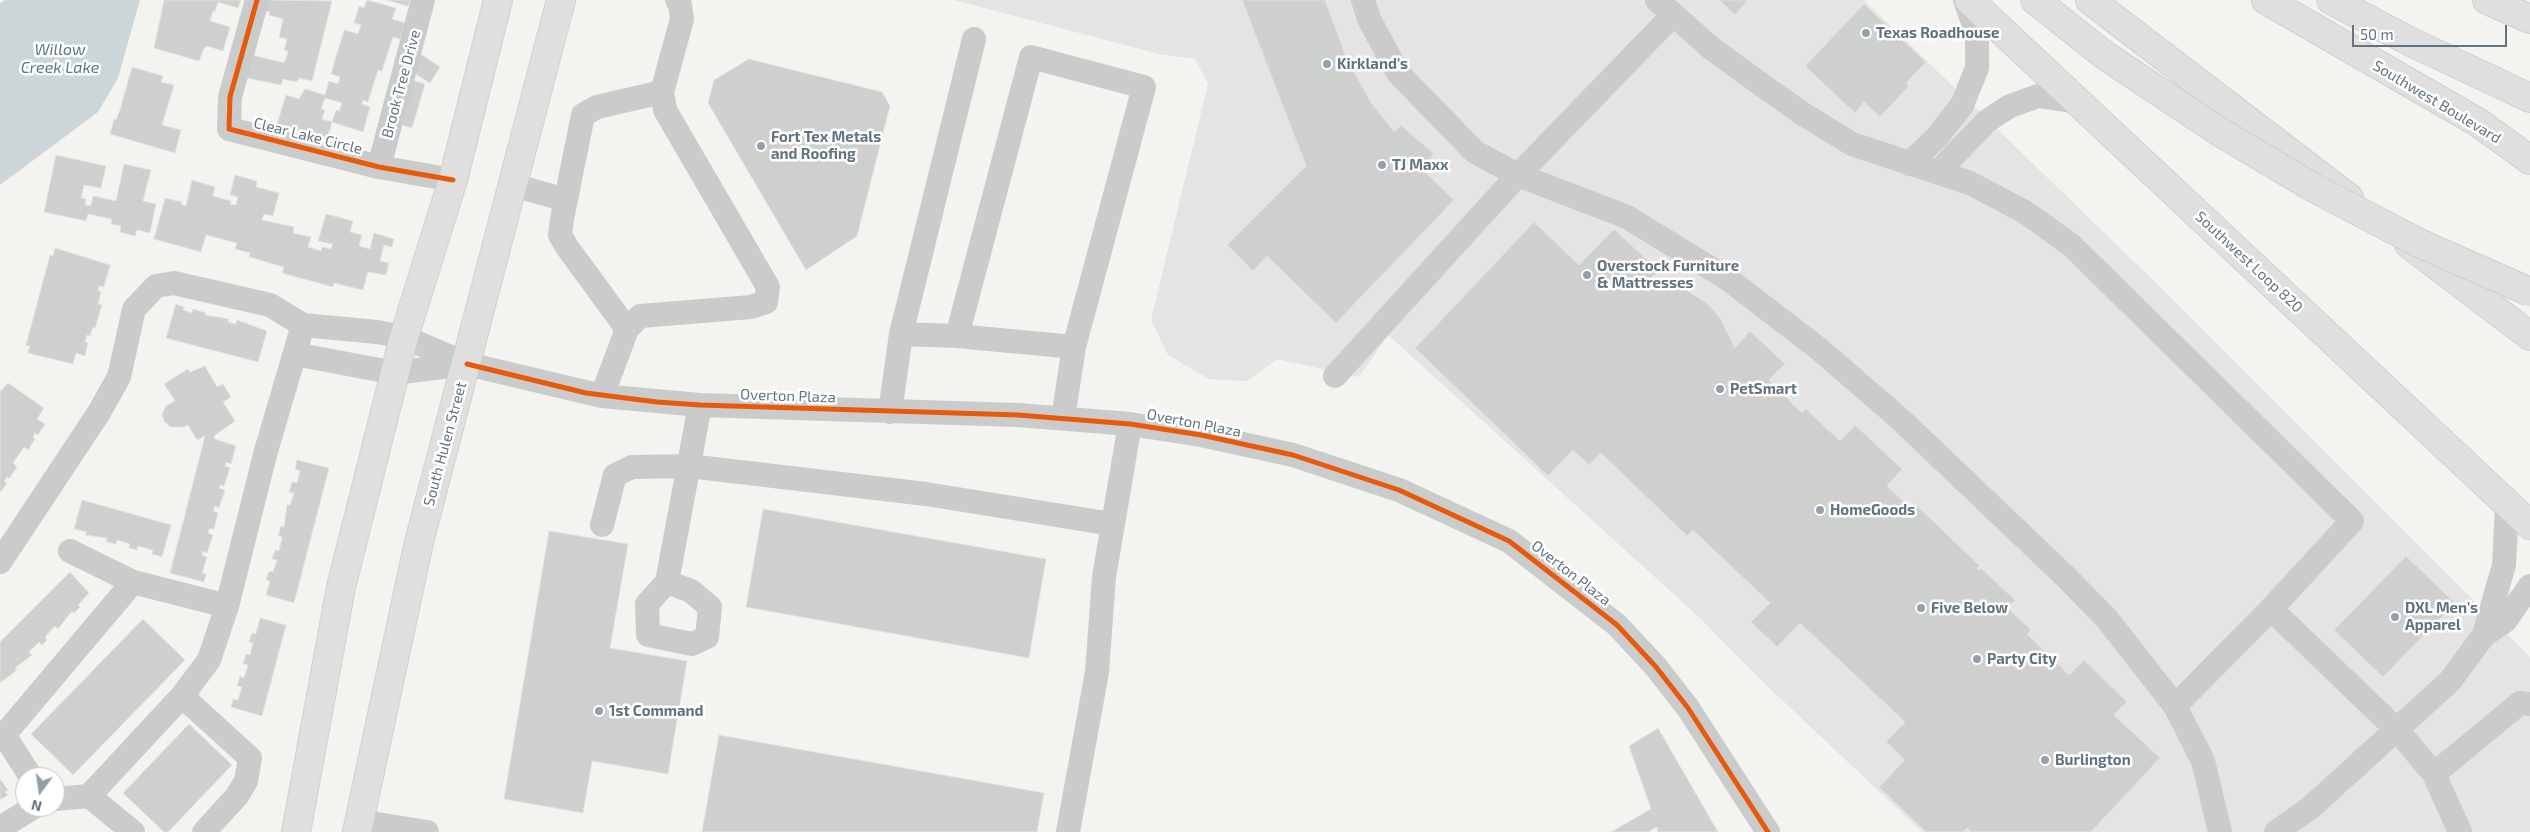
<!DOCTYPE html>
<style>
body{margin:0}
#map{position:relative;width:2530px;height:832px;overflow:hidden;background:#f3f3f0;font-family:"Exo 2",sans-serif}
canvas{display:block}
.north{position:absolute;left:15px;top:767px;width:50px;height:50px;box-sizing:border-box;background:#fff;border:1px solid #c0c7cd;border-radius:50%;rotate:194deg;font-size:14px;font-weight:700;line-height:20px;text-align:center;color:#617483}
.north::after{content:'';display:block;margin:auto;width:18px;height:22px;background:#94a0a9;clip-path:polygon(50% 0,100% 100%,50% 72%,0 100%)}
.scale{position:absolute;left:2352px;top:25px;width:155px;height:22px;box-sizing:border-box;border:2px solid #617483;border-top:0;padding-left:6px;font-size:15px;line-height:18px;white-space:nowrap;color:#617483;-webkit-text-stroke:4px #fff;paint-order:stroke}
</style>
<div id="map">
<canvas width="2530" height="832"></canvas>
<div class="north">N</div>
<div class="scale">50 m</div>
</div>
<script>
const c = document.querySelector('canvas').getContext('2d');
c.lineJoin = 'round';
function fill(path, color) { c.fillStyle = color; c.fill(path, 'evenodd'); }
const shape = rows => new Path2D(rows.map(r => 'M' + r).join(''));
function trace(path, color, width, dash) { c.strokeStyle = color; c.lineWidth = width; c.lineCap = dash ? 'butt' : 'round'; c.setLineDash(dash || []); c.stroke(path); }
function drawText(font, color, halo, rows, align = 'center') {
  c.font = font + ' "Exo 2",sans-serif'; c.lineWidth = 5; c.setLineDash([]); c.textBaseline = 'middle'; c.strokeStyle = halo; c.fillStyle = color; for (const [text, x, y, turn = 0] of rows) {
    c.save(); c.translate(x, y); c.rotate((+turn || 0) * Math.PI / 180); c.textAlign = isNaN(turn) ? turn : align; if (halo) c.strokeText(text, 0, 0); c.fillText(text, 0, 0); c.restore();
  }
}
fill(shape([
 [954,0,1864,0,2156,283,2530,657,2530,832,1922,832,1763,682,1700,618,1388,335,1359,377,1277,359,1247,381,1209,379,1168,355,1151,320,1208,84,1195,59,1159,54]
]), '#e3e4e3');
fill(shape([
 [5,0,140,0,118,78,98,112,0,185,0,3]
]), '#ccd5d8');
const building = shape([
 [164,0,241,0,238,8,218,2,215,12,213,11,210,21,230,27,223,51,207,46,204,48,199,61,154,48,164,0],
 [267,0,332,1,312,81,299,78,297,82,283,79,281,85,247,78,252,55,284,63,287,56,288,51,284,50,287,39,279,37,283,19,269,15,270,12,264,11,267,0],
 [367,0,396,8,392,19,405,23,400,39,393,37,382,71,378,70,368,102,363,100,362,104,370,107,363,132,332,122,336,110,339,111,342,103,325,98,321,109,325,110,322,119,332,122,327,140,277,124,286,95,299,99,305,89,325,95,329,81,338,84,340,77,331,74,344,30,358,34,361,25,354,23,359,6,364,8,367,0],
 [386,0,410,0,408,6,386,0],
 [1242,0,1325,0,1347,59,1370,101,1394,132,1401,125,1434,154,1421,168,1454,200,1336,323,1267,256,1253,271,1227,245,1306,166,1242,0],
 [1719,0,1748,0,1735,15,1719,0],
 [1864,4,1926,62,1906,83,1909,86,1880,117,1864,102,1855,113,1805,66,1864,4],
 [419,53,440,67,430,83,409,70,419,53],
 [749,59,882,92,890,106,857,236,806,270,708,103,714,80,749,59],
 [132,67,163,76,161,82,174,85,162,125,181,130,175,153,110,134,114,119,116,120,120,110,132,67],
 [405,78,425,84,412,128,393,122,405,78],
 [56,155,106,166,101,188,84,185,81,198,86,199,85,205,91,206,93,196,116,201,124,164,151,170,143,201,156,204,150,233,137,230,135,236,120,232,121,226,111,224,112,219,88,214,86,221,44,212,56,155],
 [235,175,257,181,256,187,279,193,273,216,264,214,262,220,294,227,293,233,311,237,308,247,321,251,322,247,331,249,333,244,318,241,326,214,353,221,350,232,362,235,359,246,370,249,374,233,394,239,392,247,384,245,380,261,389,263,386,275,368,272,363,290,334,283,333,287,282,273,284,267,249,257,250,253,235,249,237,243,206,235,201,252,154,239,165,198,182,202,181,204,186,206,192,180,215,187,213,196,231,201,230,204,236,205,238,197,230,195,235,175],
 [1534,222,1579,265,1614,229,1659,271,1651,278,1686,290,1708,304,1720,318,1735,348,1750,331,1785,364,1769,380,1802,413,1806,409,1840,441,1855,425,1902,469,1887,486,1910,507,1914,503,1980,566,1977,568,1979,570,1981,568,2015,600,2008,608,2031,630,2027,634,2069,675,2084,660,2127,702,2114,715,2160,758,2091,832,1972,832,1967,828,1963,832,1926,832,1879,787,1905,760,1886,742,1905,722,1800,623,1777,647,1751,622,1770,603,1693,530,1687,536,1601,453,1589,465,1573,450,1548,476,1415,348,1534,222],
 [55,248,110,265,104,287,99,286,98,291,101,292,98,304,102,305,95,328,93,327,90,336,87,335,85,342,88,343,85,356,76,353,73,364,28,353,30,346,26,345,50,255,53,256,55,248],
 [176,304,184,307,183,310,192,313,193,309,206,313,205,315,229,319,228,322,236,324,237,320,267,331,258,362,166,338,176,304],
 [205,366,217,387,223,384,231,397,223,402,235,421,214,436,215,439,236,446,231,464,226,462,225,466,230,468,224,486,220,485,219,488,225,490,219,508,215,506,213,511,218,513,214,529,209,529,208,533,213,535,207,553,203,551,202,555,207,557,202,573,206,574,204,582,170,573,205,436,197,440,188,425,184,427,170,427,164,421,162,414,166,406,175,401,164,384,188,369,190,372,205,366],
 [8,383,44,408,37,419,45,424,38,435,35,433,33,437,35,439,28,450,24,447,13,463,17,467,9,479,7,477,4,481,7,483,0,493,0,392,8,383],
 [297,460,329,468,294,603,266,595,270,581,266,580,269,571,273,572,277,560,272,559,275,550,279,551,282,537,278,536,281,526,284,527,287,505,290,505,294,493,289,492,292,482,297,483,300,471,295,469,297,460],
 [82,500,171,525,162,557,152,554,153,550,138,546,137,550,129,548,130,544,117,540,116,544,106,542,107,538,85,535,87,532,74,529,82,500],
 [763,509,1046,559,1029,658,746,607,763,509],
 [549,531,628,544,610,648,687,661,668,774,592,761,583,813,504,799,549,531],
 [2406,556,2455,603,2383,677,2334,630,2406,556],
 [70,572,89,593,78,605,80,607,74,613,72,611,58,629,55,626,45,637,47,640,42,645,39,642,29,652,32,655,15,668,17,670,0,683,0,642,70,572],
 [260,618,286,625,262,716,231,707,233,699,238,700,242,687,237,686,240,676,244,678,248,665,243,664,246,654,250,655,253,643,249,642,252,633,256,634,260,618],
 [143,619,185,660,73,775,31,734,143,619],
 [189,724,232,765,168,832,164,832,123,793,189,724],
 [1658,728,1718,832,1658,832,1657,827,1648,832,1611,832,1651,809,1629,746,1658,728],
 [719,735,1044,793,1037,832,702,832,719,735],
 [0,779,8,790,5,792,8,795,0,800,0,779]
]);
fill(building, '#cecfcf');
trace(building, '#e2e2e0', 1);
const major = shape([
 [1969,0,2530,525],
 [296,832,341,587,404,337,453,180,498,0],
 [357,832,419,542,561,0]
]);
const highway = shape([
 [2035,0,2103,54,2155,89],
 [2090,0,2349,198],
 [2266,0,2479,123,2530,160],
 [2331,0,2411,42,2530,98],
 [2487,0,2530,19],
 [2409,244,2530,336]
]);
trace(major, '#d0d1d0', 30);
trace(highway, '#cfd0cf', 30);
trace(shape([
 [257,0,230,97,229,129,379,167,453,180],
 [1363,0,1369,19,1398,73,1475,152,1518,175,1627,217,1728,279,1819,349,1900,419,2067,578,2107,619,2175,706,2203,761,2220,832],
 [1657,0,1711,48,1755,80,1803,114,1852,144,1970,183,2025,212,2071,245,2352,521,2271,609,2175,706],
 [1909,164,1937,137,1962,105,1977,68,1977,34,1965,0],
 [379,167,423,0],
 [1938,172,1987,121,2010,106,2038,96,2079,102],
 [513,185,566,200],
 [627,329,567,247,560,235,562,219,583,115,597,107,662,92],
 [957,336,901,334,974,39],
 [295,354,395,373,465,364],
 [1335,376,1518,175,1673,15],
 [602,396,627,329,640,316,751,307,766,302,768,287,665,110,662,92,682,19,680,5,677,0],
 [890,412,901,334],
 [1063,418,1074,347,1144,87,1031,57,957,336,1074,347],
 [602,525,615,475,632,467,689,466,926,494,1112,524],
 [70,551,133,582,227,606],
 [0,562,98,414,119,377,134,309,156,286,174,283,270,305,303,325,377,332,404,337,467,364,602,396,700,405,1018,415,1130,424,1201,435,1293,455,1399,490,1509,541,1617,625,1656,667,1688,708,1768,832],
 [667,582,691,591,710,607,707,637,692,644,648,635,647,604,667,582,700,405],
 [2271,609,2397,730,2434,774,2460,832],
 [2484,635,2504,565,2507,505],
 [182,696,250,758,246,781,237,796,204,832],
 [2434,774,2520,703,2530,704],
 [31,777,4,735,133,582],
 [89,796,182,696,209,660,227,606,266,451,303,325],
 [55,799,89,796,133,832],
 [359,821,427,832],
 [0,828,34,807],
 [1068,832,1097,672,1104,577,1130,424],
 [2276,832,2310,808,2450,681,2484,635,2505,621,2530,586]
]), '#cacccc', 24);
trace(major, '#dfdfe0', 28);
trace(highway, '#dfdfe0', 28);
const highwayBridge = shape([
 [2155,89,2220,132,2314,188,2419,243,2530,292]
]);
trace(highwayBridge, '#cfd0cf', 30, []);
trace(highwayBridge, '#dfdfe0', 28);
trace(shape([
 [257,0,230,97,229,129,379,167,453,180],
 [467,364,586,393,657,402,700,405,1018,415,1130,424,1201,435,1293,455,1399,490,1509,541,1617,625,1656,667,1688,708,1768,832]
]), '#e8590c', 5);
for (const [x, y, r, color] of [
 [1866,33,5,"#94a0a9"],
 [1327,64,5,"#94a0a9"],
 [761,146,5,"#94a0a9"],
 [1382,165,5,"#94a0a9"],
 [1587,275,5,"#94a0a9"],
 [1720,389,5,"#94a0a9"],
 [1820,510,5,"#94a0a9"],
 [1921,608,5,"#94a0a9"],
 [2395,617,5,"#94a0a9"],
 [1977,659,5,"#94a0a9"],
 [599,711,5,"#94a0a9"],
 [2045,760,5,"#94a0a9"]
]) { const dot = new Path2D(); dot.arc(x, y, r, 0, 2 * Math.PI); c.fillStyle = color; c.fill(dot); trace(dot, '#fff', 2); }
drawText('bold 15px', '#617483', '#fff', [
 ["Texas Roadhouse",1876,33],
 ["Kirkland's",1337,64],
 ["Fort Tex Metals",771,137],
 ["and Roofing",771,154],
 ["TJ Maxx",1392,165],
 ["Overstock Furniture",1597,266],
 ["& Mattresses",1597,283],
 ["PetSmart",1730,389],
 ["HomeGoods",1830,510],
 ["Five Below",1931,608],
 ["DXL Men's",2405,608],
 ["Apparel",2405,625],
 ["Party City",1987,659],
 ["1st Command",609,711],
 ["Burlington",2055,760]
], 'left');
drawText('15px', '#617483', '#fff', [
 ["Brook Tree Drive",401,84,-75],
 ["Southwest Boulevard",2437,102,31],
 ["Clear Lake Circle",308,136,14],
 ["Southwest Loop 820",2249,262,43],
 ["Overton Plaza",788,396,2],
 ["Overton Plaza",1194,423,11],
 ["South Hulen Street",445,444,-75],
 ["Overton Plaza",1571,573,38]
]);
drawText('italic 16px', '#5c7780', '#fff', [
 ["Willow",60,50],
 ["Creek Lake",60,68]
]);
</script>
